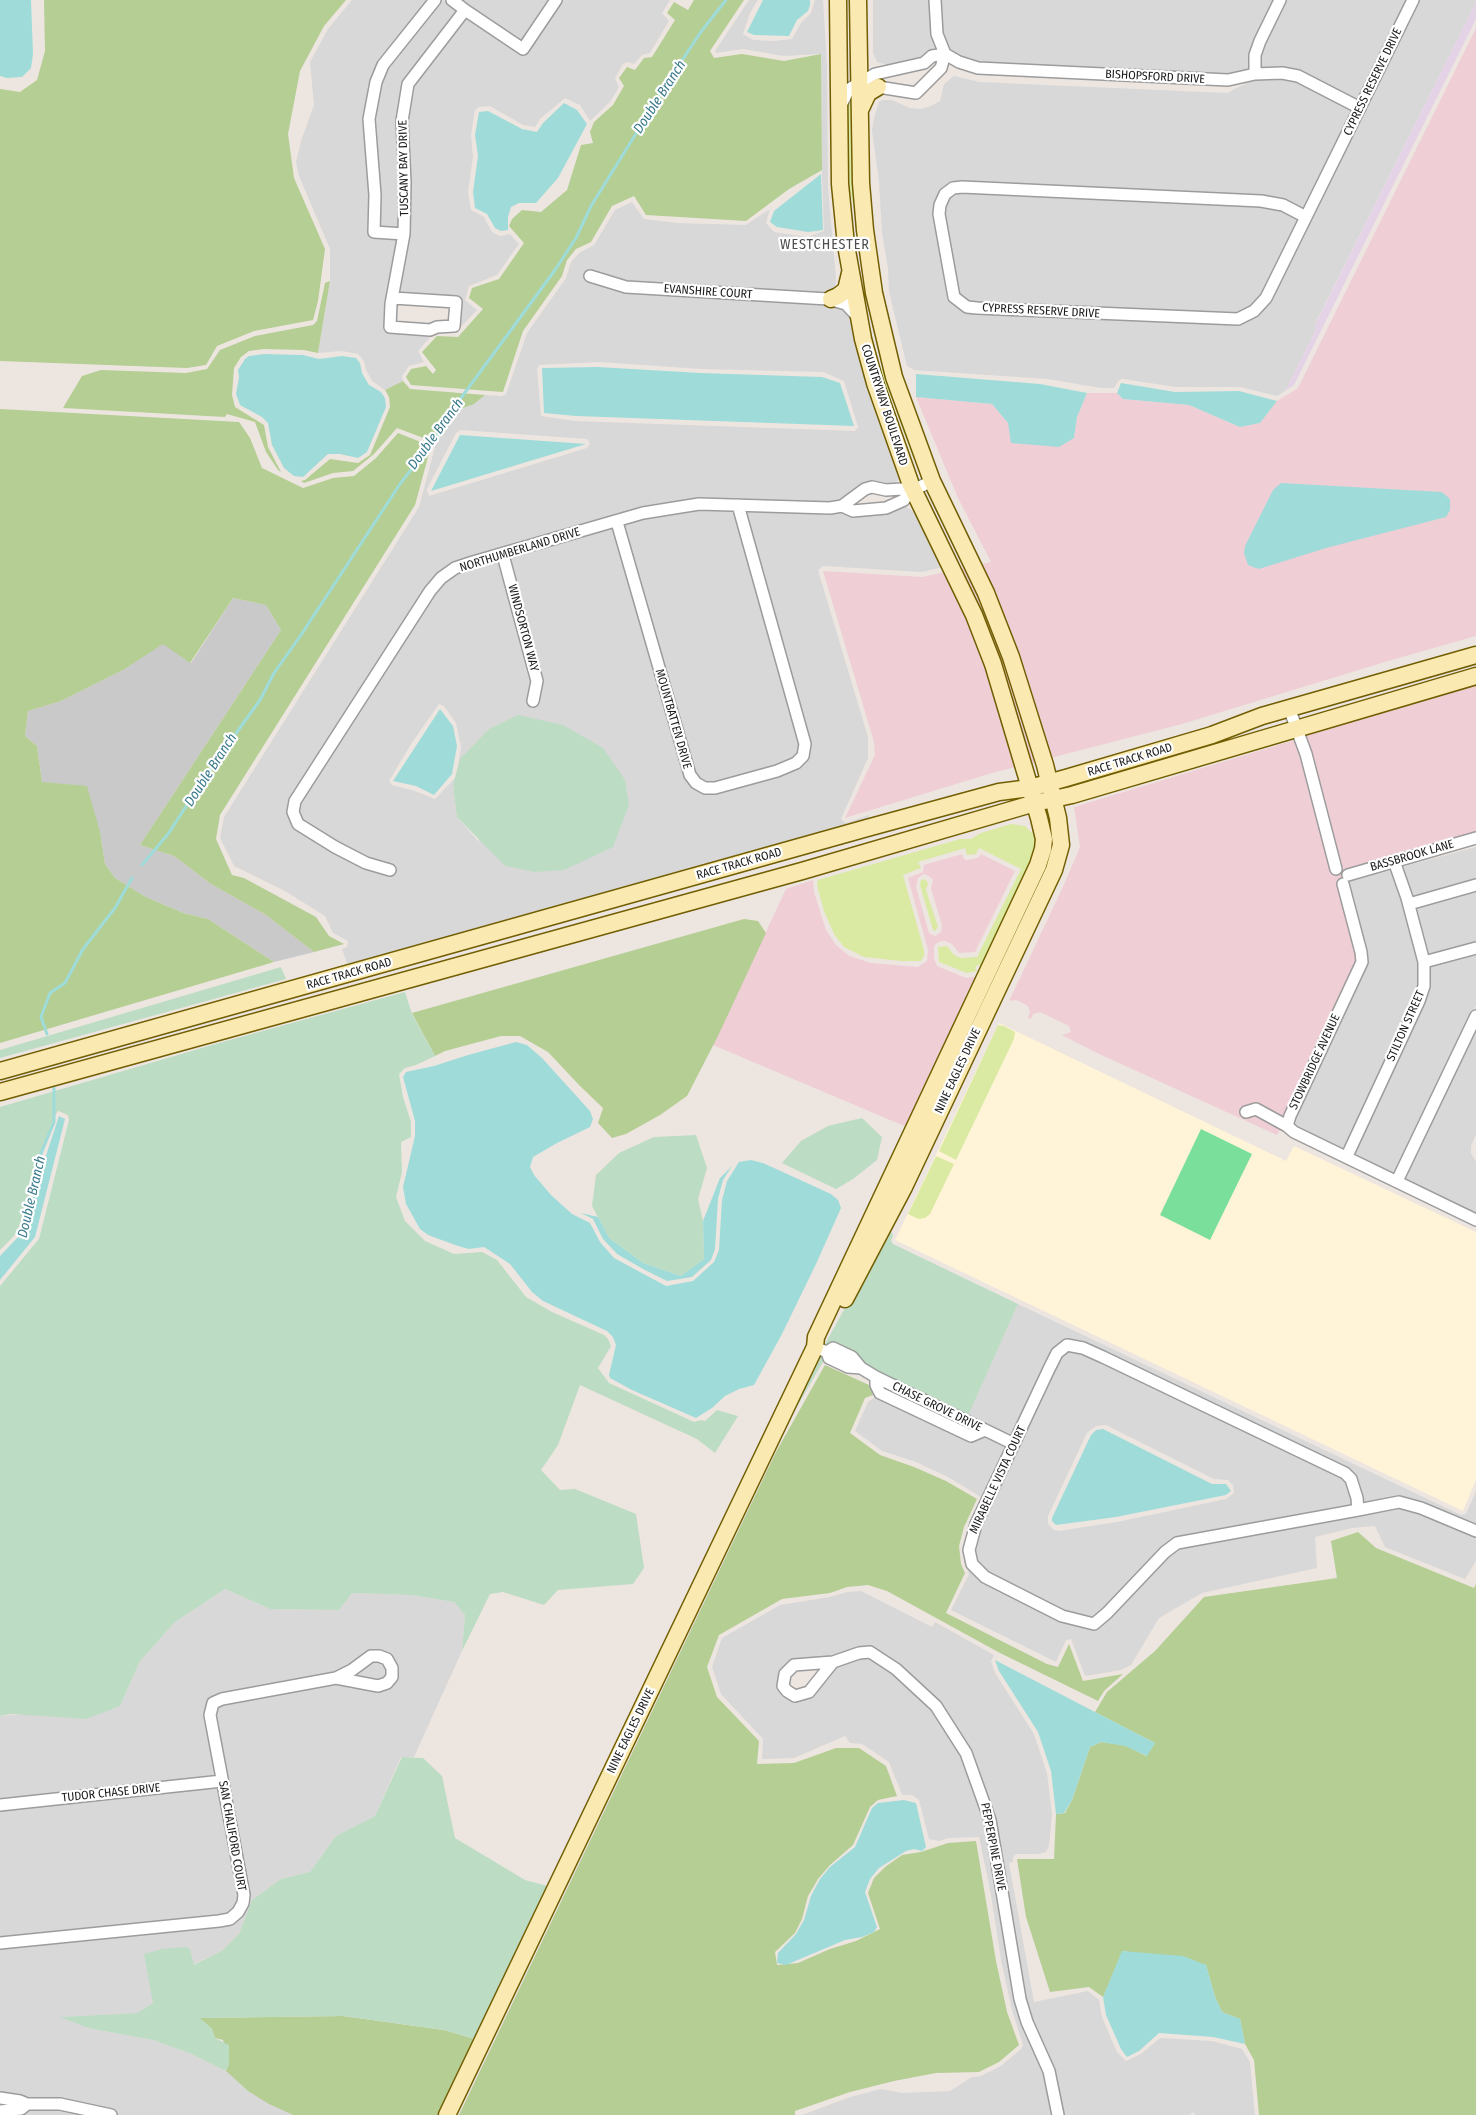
<!DOCTYPE html>
<style>
body{margin:0}
canvas{display:block;background:#ede5e0}
</style>
<canvas width="1476" height="2115"></canvas>
<script>
const c = document.querySelector('canvas').getContext('2d');
c.lineJoin = 'round';
function fill(path, color) { c.fillStyle = color; c.fill(path, 'evenodd'); }
const shape = rows => new Path2D(rows.map(r => 'M' + r).join(''));
function trace(path, color, width, dash) { c.strokeStyle = color; c.lineWidth = width; c.lineCap = dash ? 'butt' : 'round'; c.setLineDash(dash || []); c.stroke(path); }
function drawText(font, color, halo, rows, align = 'center') {
  c.font = font + ' "Fira Sans Condensed",sans-serif'; c.lineWidth = 4.5; c.setLineDash([]); c.textBaseline = 'middle'; c.strokeStyle = halo; c.fillStyle = color; for (const [text, x, y, turn = 0] of rows) {
    c.save(); c.translate(x, y); c.rotate((+turn || 0) * Math.PI / 180); c.textAlign = isNaN(turn) ? turn : align; if (halo) c.strokeText(text, 0, 0); c.fillText(text, 0, 0); c.restore();
  }
}
fill(shape([
 [352,0,429,0,378,64,364,120,370,195,368,232,373,238,398,239,385,327,433,334,418,351,424,362,409,366,402,376,403,381,385,390,372,381,366,370,364,361,358,354,342,351,318,353,330,281,330,249,299,176,296,162,301,141,314,105,310,62,328,29],
 [443,0,457,11,404,80,399,228,379,227,374,119,381,83,387,68],
 [461,0,550,0,522,42],
 [562,0,670,0,662,13,669,21,650,53,642,55,634,64,627,62,623,64,615,78,619,87,610,102,590,121,580,105,565,98,540,119,535,127,523,125,490,106,479,107,475,110,471,135,473,157,468,192,471,210,484,217,492,232,500,236,510,234,519,244,497,275,469,286,465,300,477,310,456,332,445,332,453,332,459,326,461,302,456,296,399,292,410,239,410,181,407,121,413,86,465,17,520,54,527,52],
 [749,0,758,0,750,13,743,34,753,40,775,41,792,39,801,23,811,13,815,0,823,0,827,65,828,187,836,278,835,289,830,294,627,281,587,269,583,280,625,292,827,305,843,309,854,321,874,399,871,400,899,478,898,481,893,484,871,482,842,500,830,503,741,499,741,498,700,499,453,564,288,814,295,829,333,852,363,868,393,877,396,866,368,858,302,820,298,811,300,803,434,594,444,582,457,573,499,561,532,682,528,705,537,707,542,682,509,558,614,528,681,767,685,777,692,787,704,794,716,794,778,777,797,769,806,759,745,511,839,512,853,516,868,516,886,514,904,505,915,513,943,567,922,572,823,566,818,570,868,737,868,758,841,819,846,823,869,815,869,818,348,966,342,949,347,947,348,941,333,933,325,916,285,891,234,866,220,838,224,817,419,507,435,447,434,442,449,413,474,404,485,395,502,396,506,394,527,333,566,278,571,262,579,253,594,245,615,210,632,202,644,219,677,223,746,225,770,209,766,223,774,232,807,237,824,231,822,173,821,55,818,54,784,56,743,49,716,53,715,51],
 [599,362,701,369,823,372,844,381,858,427,855,431,575,421,541,416,537,369,539,365],
 [460,430,587,439,590,444,587,448,429,496,427,489,456,433],
 [439,704,444,706,456,723,461,747,457,772,460,759,479,842,457,817,453,785,456,777,435,799,415,791,392,785,389,781,411,744],
 [873,0,930,0,938,50,922,57,891,66,877,62,873,53],
 [940,0,1275,0,1250,69,1228,75,980,63,961,57,948,48,942,32],
 [1286,0,1407,0,1358,100,1299,71,1282,68,1260,68,1261,56,1265,43],
 [1418,0,1476,0,1476,2,1315,324,1316,330,1285,391,1277,396,1240,387,1176,387,1123,379,1119,380,1114,388,1101,388,1047,379,914,370,907,366,889,292,888,269,882,233,879,182,872,130,874,118,879,102,882,100,892,100,910,108,920,109,931,106,940,101,944,84,954,76,979,82,1227,93,1255,79,1281,79,1296,82,1353,111,1304,210,1284,199,1262,196,963,182,934,216,946,292,950,301,964,312,977,314,1238,325,1256,316],
 [962,193,1260,207,1281,210,1299,220,1262,295,1252,307,1237,314,978,303,969,301,958,294,944,214,949,198,954,194],
 [699,510,734,510,799,745,798,754,793,759,776,766,715,783,706,783,699,779,694,772,624,525,644,519],
 [1476,847,1476,880,1413,898,1402,867],
 [1392,870,1402,900,1419,963,1419,985,1345,1149,1297,1127,1293,1123,1367,963,1366,950,1348,882],
 [1476,891,1476,942,1428,955,1415,908],
 [1476,953,1476,1005,1395,1174,1354,1153,1430,986,1430,965],
 [1476,1028,1476,1134,1471,1146,1471,1153,1476,1162,1476,1213,1404,1178],
 [1018,1304,1461,1515,1466,1514,1476,1491,1476,1561,1465,1579,1385,1547,1375,1526,1352,1528,1315,1537,1317,1568,1202,1593,1159,1618,1131,1665,1121,1670,1085,1676,1071,1639,1066,1640,1056,1662,951,1610,969,1574,965,1562,963,1546,981,1497,948,1477,916,1462,882,1451,855,1431,868,1402,877,1396,873,1383,966,1419],
 [1106,1425,1214,1479,1228,1480,1233,1485,1234,1493,1226,1499,1117,1522,1059,1531,1054,1530,1048,1524,1048,1516,1087,1433,1096,1426],
 [225,1589,270,1609,339,1610,352,1593,411,1595,454,1602,465,1615,462,1651,414,1757,401,1757,375,1816,336,1836,310,1872,281,1879,252,1900,239,1934,223,1950,193,1965,153,2003,137,2013,61,2017,88,2028,153,2040,189,2053,226,2071,248,2091,293,2115,0,2115,0,1716,120,1706,140,1661,175,1622],
 [861,1591,932,1627,935,1622,994,1655,991,1661,995,1673,1034,1734,1047,1773,1052,1814,1049,1846,1046,1852,1039,1854,1016,1854,1013,1857,1013,1862,1009,1863,1034,2002,1088,1991,1099,2000,1102,2017,1117,2052,1126,2061,1141,2054,1160,2038,1212,2041,1242,2049,1250,2062,1255,2115,1195,2115,1193,2112,1190,2115,1064,2115,1054,2069,1032,2020,1025,1997,995,1819,971,1750,940,1703,899,1664,872,1647,834,1656,832,1654,830,1656,792,1660,785,1665,780,1672,778,1681,779,1690,785,1697,793,1701,804,1700,811,1697,835,1667,860,1659,869,1658,892,1673,912,1690,932,1710,962,1756,985,1822,1015,2001,1045,2074,1053,2115,802,2115,850,2097,881,2089,903,2093,950,2091,972,2077,981,2076,1001,2066,1021,2049,1023,2045,1012,2010,1001,1960,991,1895,979,1837,948,1838,939,1841,929,1839,919,1800,912,1795,902,1795,889,1762,862,1744,850,1743,845,1736,794,1758,762,1759,763,1739,721,1694,712,1667,722,1638,780,1605,830,1597,847,1592]
]), '#d9d8d8');
fill(shape([
 [1476,28,1476,636,1388,661,1182,724,992,773,845,818,875,755,874,742,823,571,922,577,991,562,958,498,916,397,992,404,1008,423,1074,438,1077,417,1087,393,1117,393,1123,399,1189,405,1240,427,1260,423,1277,401,1298,388],
 [1476,684,1476,832,1342,871,1305,736],
 [1295,740,1333,876,1342,873,1343,878,1336,881,1356,954,1357,961,1284,1117,1261,1105,1260,1103,1253,1102,1252,1105,1240,1108,1242,1119,1255,1115,1281,1128,1277,1135,1097,1053,1062,1035,1071,1032,1069,1026,1040,1012,1033,1014,1031,1019,1028,1018,1030,1012,1028,1006,1016,1000,1009,1001,1062,889,1080,847,1074,807],
 [962,854,964,859,967,860,978,858,981,854,1015,871,975,952,959,953,952,944,945,941,938,942,934,946,934,958,937,966,966,978,975,977,965,996,970,997,909,1128,713,1045,786,889,813,880,814,892,826,930,836,945,849,956,871,963,918,967,927,961,928,950,908,878,923,872,924,865],
 [924,874,929,876,933,880,931,889,942,925,941,932,935,936,929,933,916,887,918,878]
]), '#efced6');
fill(shape([
 [1476,2,1476,19,1294,385,1285,391,1316,330,1315,325]
]), '#e4d2e6');
fill(shape([
 [999,1023,1286,1161,1294,1146,1476,1232,1476,1480,1463,1511,895,1240]
]), '#fff4d7');
fill(shape([
 [233,598,266,605,281,630,140,845,174,856,211,884,266,915,314,952,274,962,208,919,183,913,146,897,115,878,105,864,100,832,42,782,37,746,25,736,28,711,61,701,123,670,163,643,191,663]
]), '#c9c9c9');
fill(shape([
 [846,102,854,103,865,276,863,276,853,204,847,181],
 [869,323,879,364,890,386,915,457,913,458,890,395,879,372,866,324],
 [1011,824,1025,826,1034,835,1035,842,1034,854,981,966,977,965,975,968,977,971,967,973,939,962,938,947,947,946,954,955,961,958,977,957,1021,869,979,848,976,854,967,855,965,848,918,862,921,868,903,875,924,950,924,956,921,961,901,961,864,957,844,947,834,934,824,911,817,885,818,880,960,839,971,839,981,833],
 [924,879,928,883,926,890,938,927,935,931,933,930,920,885,921,880],
 [998,1025,1004,1026,1015,1032,1014,1039,956,1160,939,1151],
 [936,1156,954,1164,930,1214,925,1218,918,1219,908,1214]
]), '#daeaa3');
fill(shape([
 [44,0,346,0,324,26,300,71,288,134,294,178,325,249,318,301,313,320,254,331,217,346,206,365,187,368,0,361,0,89,20,92,37,80,45,51],
 [694,0,744,0,710,51,714,58,742,54,784,61,821,54,822,170,789,189,746,221,646,215,634,196,612,206,591,242,576,249,567,260,562,276,523,331,503,392,411,385,406,377,411,369,426,366,433,374,436,370,422,352,437,336,458,337,483,309,469,298,472,288,499,279,524,243,509,226,512,219,522,210,541,212,567,190,581,145,593,143,590,132,594,122,613,105,624,86,619,78,627,67,635,70,644,58,652,57,675,20,667,13,674,2,688,10],
 [330,281,318,353,304,350,264,349,249,351,241,357,234,368,232,395,235,407,264,425,268,447,281,472,278,470,266,452,255,422,227,414,225,417,63,408,82,376,101,370,186,373,207,369,220,350,255,336,313,325,317,321,325,283],
 [403,381,410,389,485,395,474,404,449,413,434,442,397,428,374,454,353,471,333,473,304,483,301,481,305,480,330,459,358,463,370,455,390,407,389,397,385,390],
 [0,409,239,422,250,438,262,468,303,488,333,478,354,476,376,458,398,433,431,446,415,505,220,815,216,839,232,875,244,878,316,917,329,936,344,944,314,952,266,915,211,884,174,856,140,845,281,630,266,605,233,598,190,663,163,644,123,670,61,701,28,711,25,736,37,746,42,782,87,786,100,832,105,864,115,878,146,897,183,913,208,919,274,962,0,1043],
 [744,919,758,921,766,933,718,1036,687,1096,660,1115,626,1134,612,1138,598,1123,603,1108,580,1086,548,1052,520,1036,501,1036,445,1051,435,1056,412,1013],
 [825,1365,869,1385,873,1395,865,1398,850,1433,880,1455,914,1467,946,1481,977,1499,964,1527,959,1546,961,1564,965,1573,946,1613,1047,1664,1058,1667,1069,1644,1083,1681,1123,1674,1104,1691,1098,1701,1000,1653,887,1591,868,1585,847,1587,830,1593,782,1599,719,1635,707,1667,717,1697,759,1741,757,1764,794,1763,836,1748,859,1748,886,1766,897,1796,878,1800,870,1807,853,1845,830,1865,818,1879,808,1896,802,1919,795,1933,775,1952,777,1965,798,1963,830,1949,856,1941,880,1929,868,1893,874,1878,885,1867,902,1855,921,1852,948,1843,976,1841,996,1961,1007,2012,1019,2045,999,2062,979,2072,936,2073,894,2081,850,2092,795,2111,795,2115,459,2115,776,1452],
 [1358,1532,1376,1548,1474,1588,1476,1584,1476,2115,1259,2115,1254,2060,1245,2044,1240,2019,1222,2012,1215,1997,1206,1965,1123,1951,1103,1997,1089,1987,1050,1992,1026,1917,1017,1859,1054,1859,1056,1814,1065,1813,1072,1800,1090,1747,1101,1742,1125,1745,1146,1756,1155,1743,1095,1712,1107,1692,1155,1651,1204,1597,1337,1578,1331,1541],
 [343,2016,444,2030,478,2040,442,2115,293,2115,269,2104,248,2091,226,2071,229,2064,223,2040,215,2038,212,2029,199,2018]
]), '#b5ce93');
fill(shape([
 [518,715,563,725,603,748,625,780,629,805,613,847,564,870,535,872,505,866,457,817,453,785,460,759,489,729],
 [281,967,286,979,0,1058,0,1050],
 [405,992,412,1014,435,1056,416,1065,405,1068,399,1074,403,1097,411,1122,411,1137,401,1142,402,1172,396,1197,405,1221,425,1241,454,1254,482,1252,497,1260,526,1297,552,1312,604,1335,608,1339,611,1346,598,1368,609,1383,694,1422,701,1420,705,1421,717,1410,738,1416,715,1453,697,1439,580,1385,558,1445,541,1470,560,1490,575,1489,636,1514,644,1568,633,1584,558,1590,544,1605,503,1592,490,1594,462,1651,465,1615,454,1602,411,1595,352,1593,339,1610,270,1609,225,1589,175,1622,140,1661,120,1706,86,1719,11,1714,0,1716,0,1286,39,1239,69,1120,68,1115,61,1112,58,1111,55,1115,17,1233,0,1250,0,1107,219,1043],
 [862,1118,882,1137,877,1160,853,1179,836,1189,782,1163,801,1141,828,1126],
 [696,1135,707,1168,698,1199,703,1221,704,1259,681,1276,643,1263,609,1238,592,1206,596,1175,619,1153,654,1137],
 [889,1228,893,1235,891,1241,893,1244,1018,1304,966,1420,824,1360,772,1450,824,1346],
 [402,1757,423,1758,442,1776,455,1838,525,1880,551,1887,478,2040,444,2030,343,2016,200,2018,212,2029,215,2038,229,2045,229,2064,226,2071,189,2053,153,2040,88,2028,60,2017,137,2013,153,2003,144,1954,162,1949,185,1947,190,1949,194,1965,223,1950,239,1934,252,1900,281,1879,310,1872,336,1836,375,1816]
]), '#bcdcc4');
fill(shape([
 [1201,1129,1252,1154,1210,1240,1160,1215]
]), '#7bdf9c');
fill(shape([
 [0,0,31,0,33,54,31,68,22,77,7,78,0,76],
 [763,0,810,0,810,5,808,11,797,20,789,36,754,35,747,32],
 [564,103,577,110,587,124,558,178,536,203,519,203,511,207,508,217,508,230,501,231,495,228,487,214,475,208,473,192,478,156,475,135,479,112,488,111,522,129,537,132,543,123],
 [821,174,823,230,808,232,777,227,770,222,774,211],
 [264,354,303,355,319,359,342,356,356,358,360,363,362,373,369,385,381,392,385,398,386,407,367,452,358,458,340,454,328,454,303,477,294,476,284,468,272,445,268,423,262,417,240,405,236,394,239,377,238,370,245,359,249,356],
 [598,367,700,373,822,377,840,383,854,426,576,416,544,413,542,368],
 [916,374,1040,384,1087,393,1077,417,1074,438,1059,447,1011,443,1008,423,992,404,916,397],
 [1121,383,1175,392,1239,391,1277,401,1260,423,1240,427,1189,405,1123,399,1117,393],
 [460,435,586,444,431,491],
 [1281,483,1442,492,1450,499,1450,510,1446,517,1326,548,1259,569,1253,567,1248,565,1244,553,1245,546,1273,490],
 [440,709,453,726,457,746,452,774,434,795,416,786,393,781],
 [516,1042,527,1045,542,1058,590,1111,593,1119,590,1127,557,1143,533,1157,530,1167,534,1175,551,1195,572,1214,590,1223,600,1242,614,1258,666,1286,693,1281,714,1262,719,1250,722,1200,727,1181,739,1162,751,1160,763,1163,831,1194,838,1200,841,1208,816,1264,782,1334,754,1385,739,1389,725,1396,712,1408,696,1418,632,1390,610,1378,609,1375,616,1345,613,1337,607,1331,543,1301,532,1292,510,1264,484,1247,469,1249,458,1246,428,1235,420,1229,406,1204,403,1187,415,1136,415,1121,403,1077,406,1072,434,1066,468,1055],
 [59,1116,65,1119,35,1237,0,1280,0,1256,20,1235],
 [732,1166,723,1180,718,1199,715,1249,711,1260,692,1277,667,1281,643,1269,617,1254,603,1239,593,1219,581,1213,598,1217,609,1238,643,1263,681,1276,704,1259,703,1221,720,1178],
 [1103,1429,1212,1484,1226,1484,1231,1491,1226,1495,1116,1517,1056,1525,1052,1521,1052,1518,1091,1435,1096,1430],
 [995,1660,1095,1712,1155,1743,1147,1756,1125,1746,1101,1742,1090,1747,1072,1800,1064,1813,1056,1814,1051,1771,1038,1732,999,1671],
 [904,1800,916,1803,926,1847,922,1851,914,1849,906,1851,879,1868,870,1879,865,1892,877,1927,874,1932,862,1937,845,1940,786,1965,777,1963,778,1953,796,1934,804,1920,811,1896,820,1879,830,1867,855,1847,872,1808,878,1803],
 [1122,1951,1183,1956,1206,1965,1215,1997,1222,2012,1240,2019,1245,2044,1213,2037,1159,2033,1139,2051,1127,2057,1121,2049,1106,2015,1103,1997]
]), '#9fdcd9');
trace(shape([
 [142,865,168,834,211,768,260,700,274,673,301,635,400,484,444,427,461,398,555,270,576,238,591,206,668,82,700,33,726,0],
 [47,1034,41,1017,50,993,65,983,83,949,115,908,132,878],
 [33,1198,35,1168,54,1122,54,1088],
 [24,1229,24,1216,31,1204]
]), '#9fdcd9', 3);
const street = shape([
 [452,0,465,10],
 [1255,74,1255,55,1260,41,1280,0],
 [872,86,916,93,941,68,945,54,937,34,935,0],
 [841,105,849,89,875,74,924,63,932,56,945,54,959,62,978,68,1228,80,1255,74,1282,73,1298,76,1360,108],
 [962,187,1261,201,1283,205,1306,217,1266,298,1254,311,1238,319,977,308,967,307,954,297,939,214,940,205,945,194,953,188,962,187],
 [1306,217,1413,0],
 [404,234,405,182,402,121,408,84,465,10,523,49,556,0],
 [590,276,626,287,828,299,846,304,857,316],
 [393,298,456,302,454,326,437,327,430,330,390,327,391,304,404,234,374,232,375,195,369,119,376,82,383,65,435,0],
 [842,506,853,511,886,508,904,500,909,492,932,481],
 [617,522,690,775,696,783,705,788,715,788,777,771,796,763,803,756,805,744,738,505],
 [503,555,537,681,533,701],
 [1289,708,1306,754,1336,869],
 [390,870,366,863,335,847,298,824,293,812,295,801,430,591,441,578,455,568,473,562,643,513,699,504,830,508,842,506,865,489,872,487,886,490,902,489,909,492],
 [1348,875,1476,838],
 [1343,884,1361,952,1362,962,1290,1116,1287,1126,1294,1132,1476,1220],
 [1409,904,1476,885],
 [1424,962,1476,948],
 [1246,1112,1256,1109,1287,1126],
 [1347,1156,1419,1001,1424,986,1424,962,1407,898,1394,861],
 [1397,1181,1476,1016],
 [822,1350,827,1352,829,1358,848,1367,861,1368],
 [827,1352,833,1348,852,1357,861,1368,876,1377,1014,1444],
 [876,1377,876,1385,880,1393,971,1436,985,1430],
 [1358,1510,1357,1498,1351,1479,1345,1473,1103,1357,1083,1348,1067,1345,1057,1353,1049,1369,976,1524,969,1550,972,1564,985,1577,1062,1616,1094,1624,1107,1613,1165,1552,1177,1543,1358,1510,1399,1502,1421,1508,1476,1531],
 [833,1662,809,1692,795,1696,787,1691,783,1686,785,1674,794,1665,833,1662,859,1653,870,1652,896,1669,936,1706,966,1753,990,1820,1020,1999,1027,2022,1049,2071,1058,2115],
 [0,1805,222,1781],
 [0,1943,219,1921,230,1919,238,1912,243,1903,244,1895,210,1715,213,1703,222,1699,336,1678,352,1670,371,1656,379,1656,387,1659,392,1668,392,1677,387,1683,378,1686,336,1678],
 [0,2098,20,2101,27,2104,60,2104,111,2115],
 [0,2111,21,2109,27,2104]
]);
const secondary = shape([
 [861,108,868,93,878,87],
 [831,299,838,296,846,290,850,273],
 [0,1071,867,828,999,792,1030,788,1066,778,1212,735,1262,716,1476,655],
 [0,1092,802,871,1035,803,1072,795,1476,676],
 [845,1299,904,1187,1054,870,1061,845,1058,818,1045,765,1011,657,986,593,932,481,894,377,874,293,865,230,861,183,858,0],
 [447,2115,815,1347,816,1337,1038,865,1043,849,1044,839,1039,818,993,664,974,615,911,485,875,383,863,339,846,245,840,184,838,0]
]);
trace(street, '#9c9c9c', 14);
trace(secondary, '#725e02', 19);
trace(street, '#fff', 11);
trace(secondary, '#fae9b0', 16);
drawText('12px', '#1b1b1b', '#fff', [
 ["BISHOPSFORD DRIVE",1155,77,3],
 ["CYPRESS RESERVE DRIVE",1373,82,-64],
 ["TUSCANY BAY DRIVE",404,168,-91],
 ["EVANSHIRE COURT",708,292,4],
 ["CYPRESS RESERVE DRIVE",1041,311,3],
 ["COUNTRYWAY BOULEVARD",884,405,72],
 ["NORTHUMBERLAND DRIVE",520,550,-17],
 ["WINDSORTON WAY",523,628,75],
 ["MOUNTBATTEN DRIVE",673,719,74],
 ["RACE TRACK ROAD",1130,760,-17],
 ["BASSBROOK LANE",1412,856,-16],
 ["RACE TRACK ROAD",739,864,-16],
 ["RACE TRACK ROAD",349,974,-16],
 ["STILTON STREET",1406,1026,-66],
 ["STOWBRIDGE AVENUE",1315,1062,-65],
 ["NINE EAGLES DRIVE",958,1071,-65],
 ["CHASE GROVE DRIVE",937,1407,26],
 ["MIRABELLE VISTA COURT",998,1480,-65],
 ["NINE EAGLES DRIVE",631,1731,-64],
 ["TUDOR CHASE DRIVE",111,1793,-6],
 ["SAN CHALIFORD COURT",232,1836,80],
 ["PEPPERPINE DRIVE",993,1847,79]
]);
drawText('italic 14px', '#3b7b8d', '#fff', [
 ["Double Branch",660,97,-57],
 ["Double Branch",436,434,-54],
 ["Double Branch",211,770,-57],
 ["Double Branch",32,1197,-77]
]);
c.letterSpacing = '1px';
drawText('14px', '#4e4e4e', '#fff', [
 ["WESTCHESTER",825,245]
]);
c.letterSpacing = '0px';
</script>
